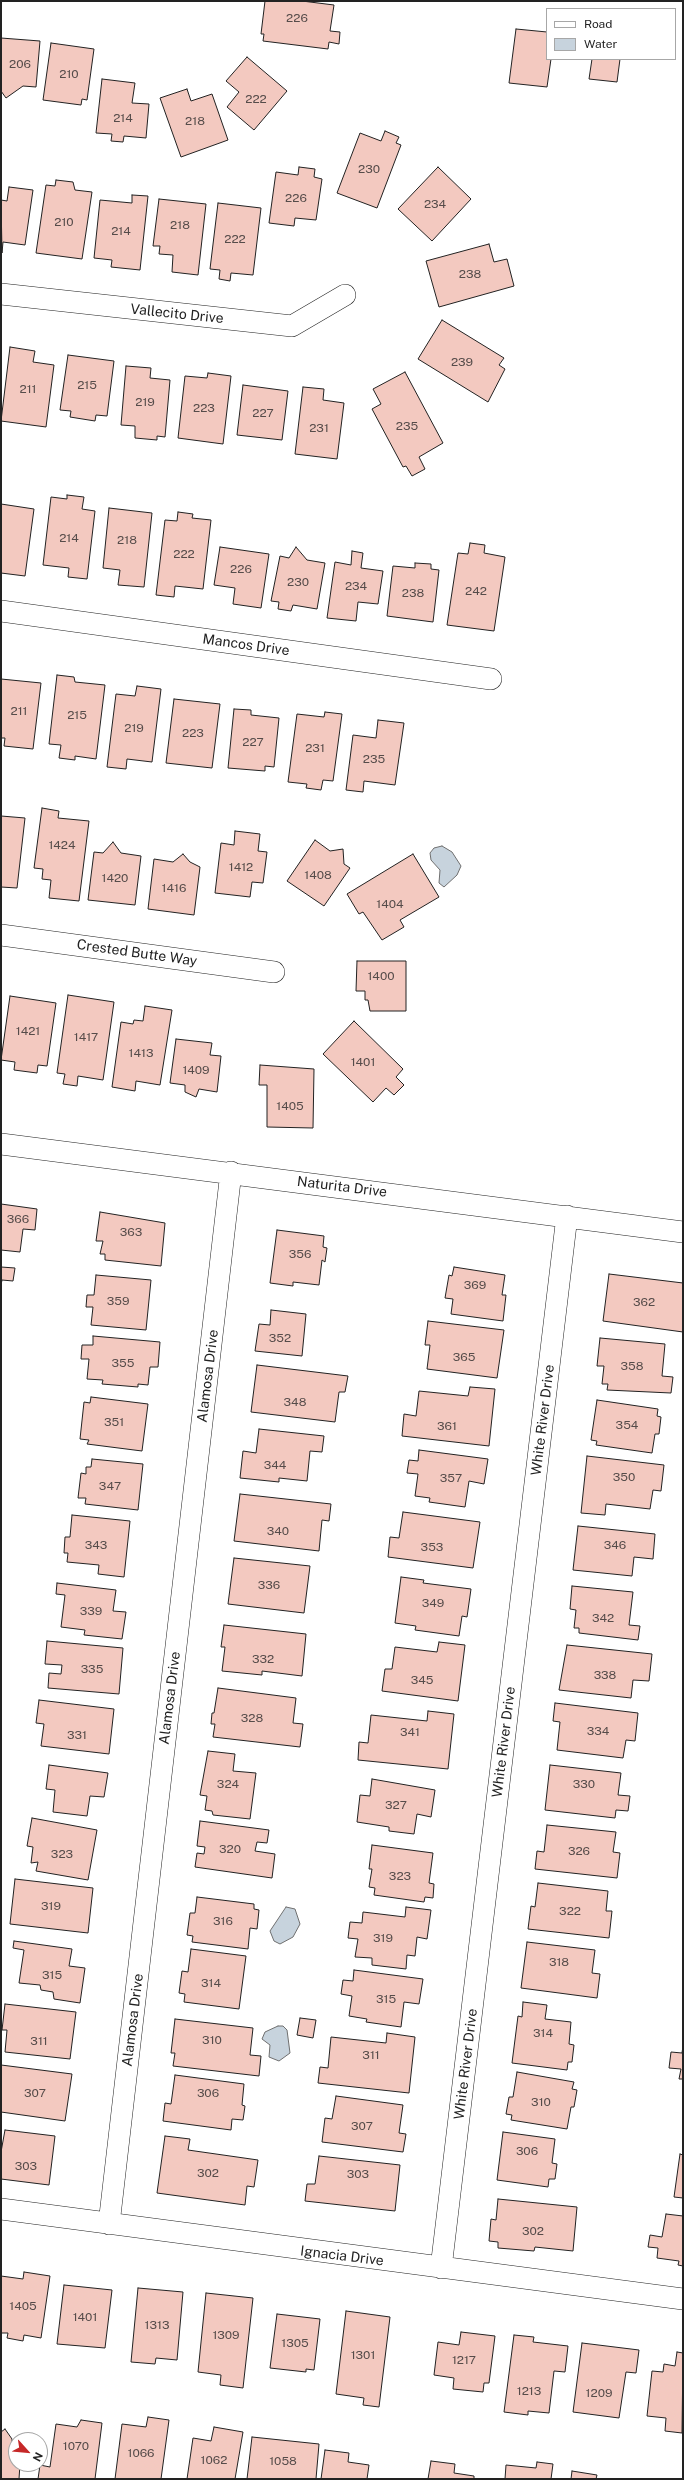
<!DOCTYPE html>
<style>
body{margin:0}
#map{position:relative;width:684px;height:2480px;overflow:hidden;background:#fff;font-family:"Public Sans",sans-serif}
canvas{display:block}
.frame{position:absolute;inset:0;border:2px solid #222;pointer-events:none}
.legend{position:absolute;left:546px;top:8px;width:130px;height:52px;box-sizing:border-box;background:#fff;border:1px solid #a7a7a7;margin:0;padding:5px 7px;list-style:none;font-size:12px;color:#222}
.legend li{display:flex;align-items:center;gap:8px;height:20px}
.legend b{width:20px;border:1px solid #a7a7a7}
.north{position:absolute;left:8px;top:2432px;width:40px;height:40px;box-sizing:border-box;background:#fff;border:1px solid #a7a7a7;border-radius:50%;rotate:117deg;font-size:11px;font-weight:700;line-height:16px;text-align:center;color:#222}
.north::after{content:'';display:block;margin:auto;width:14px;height:18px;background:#c62828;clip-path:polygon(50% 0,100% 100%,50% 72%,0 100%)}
</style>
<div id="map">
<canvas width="684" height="2480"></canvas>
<div class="frame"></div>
<ul class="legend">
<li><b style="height:5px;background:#fff"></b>Road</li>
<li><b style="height:11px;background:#c7d3dd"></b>Water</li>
</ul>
<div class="north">N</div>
</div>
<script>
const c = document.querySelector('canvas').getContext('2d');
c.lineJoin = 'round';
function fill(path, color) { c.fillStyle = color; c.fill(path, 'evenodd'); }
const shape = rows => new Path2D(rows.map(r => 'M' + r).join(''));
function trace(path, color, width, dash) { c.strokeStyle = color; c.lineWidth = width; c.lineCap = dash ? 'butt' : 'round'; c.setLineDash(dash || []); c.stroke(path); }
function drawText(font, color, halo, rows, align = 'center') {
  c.font = font + ' "Public Sans",sans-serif'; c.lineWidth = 3; c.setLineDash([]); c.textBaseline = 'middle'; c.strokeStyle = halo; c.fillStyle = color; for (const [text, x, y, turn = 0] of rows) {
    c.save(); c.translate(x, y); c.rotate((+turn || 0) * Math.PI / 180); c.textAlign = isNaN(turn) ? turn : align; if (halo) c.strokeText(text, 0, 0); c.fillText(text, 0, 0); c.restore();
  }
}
const water = shape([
 [442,846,452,852,461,866,457,875,444,887,439,883,440,870,431,860,430,853,434,848,442,846],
 [286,1907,295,1909,300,1924,293,1937,280,1944,274,1941,270,1931,286,1907],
 [278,2026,283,2026,287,2030,290,2053,279,2061,269,2057,270,2045,262,2039,265,2032,278,2026]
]);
fill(water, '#c7d3dd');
trace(water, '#6f6f6f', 1);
const building = shape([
 [265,1,302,1,334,5,330,31,340,32,339,44,329,42,328,49,263,41,264,34,261,34,265,1],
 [516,29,547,32,547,59,551,59,547,87,509,83,516,29],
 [1,38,40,41,36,87,23,86,6,98,1,91,1,38],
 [51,43,94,49,87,100,82,99,81,105,43,100,51,43],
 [247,57,287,91,254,130,227,107,239,92,226,81,247,57],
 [592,59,620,59,617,82,589,79,592,59],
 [102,79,135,83,132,103,149,104,146,138,124,136,123,142,111,141,112,134,96,133,102,79],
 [187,89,191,101,212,94,228,140,181,157,160,98,187,89],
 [385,131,399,137,396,143,401,145,377,208,337,193,360,133,381,141,385,131],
 [299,167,315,169,314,177,322,179,316,220,295,218,294,226,269,223,276,172,298,175,299,167],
 [438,167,471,199,432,241,398,209,438,167],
 [56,180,73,182,75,190,92,192,82,259,36,253,46,185,55,186,56,180],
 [9,187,33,190,25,245,3,242,2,253,1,200,7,201,9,187],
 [132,195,148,196,140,270,111,267,112,260,94,258,100,200,132,203,132,195],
 [159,199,206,204,198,275,172,272,173,255,159,254,160,246,153,246,159,199],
 [218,203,261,208,253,275,231,273,230,281,219,279,220,270,210,269,218,203],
 [489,244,494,262,507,259,514,286,439,307,426,261,489,244],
 [442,320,504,358,499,365,505,369,488,402,418,359,442,320],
 [10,347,35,351,33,362,54,365,46,427,1,421,10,347],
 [68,355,114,361,107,416,96,415,95,421,70,417,71,411,60,410,68,355],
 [126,366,151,368,150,378,170,380,165,437,157,436,157,440,135,438,135,426,121,425,126,366],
 [405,372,443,443,419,457,425,469,412,476,406,466,403,467,372,409,381,404,373,389,405,372],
 [208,373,231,376,223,444,178,438,185,376,207,378,208,373],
 [243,385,288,391,282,440,237,435,243,385],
 [303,387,324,389,323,400,344,403,337,459,295,454,303,387],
 [67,495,84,497,82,509,95,511,87,579,68,577,69,568,43,565,51,497,67,499,67,495],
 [1,504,34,509,25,576,1,573,1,504],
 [109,508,152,513,144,587,118,585,120,570,103,568,109,508],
 [178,512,193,514,192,518,211,520,203,589,175,586,174,597,156,595,165,520,177,521,178,512],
 [470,543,485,545,484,553,505,557,494,631,447,625,458,553,468,554,470,543],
 [220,547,269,554,261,608,233,604,235,588,214,585,220,547],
 [296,547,307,560,325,563,317,609,293,605,291,611,278,609,279,602,271,601,280,556,289,558,296,547],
 [352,551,363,553,361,568,383,571,378,604,358,602,356,621,327,618,335,562,351,565,352,551],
 [415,563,431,564,431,569,439,570,433,622,387,616,393,566,415,568,415,563],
 [57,675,74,677,75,682,105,685,96,759,75,756,75,760,59,758,61,745,49,744,57,675],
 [1,679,41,683,33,749,4,746,5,738,1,738,1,679],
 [137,686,161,689,152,762,127,759,126,769,107,767,116,694,135,696,137,686],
 [174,699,220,704,212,768,166,763,174,699],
 [234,709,251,710,251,715,279,718,274,767,265,766,265,771,228,768,234,709],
 [325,712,342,714,333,781,323,780,321,790,306,788,307,784,288,782,297,714,324,717,325,712],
 [378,720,404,723,395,785,364,781,363,792,346,790,353,735,376,738,378,720],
 [42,808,59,811,58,818,89,821,79,901,49,898,51,880,42,879,43,869,34,868,42,808],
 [1,816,25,818,17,888,1,887,1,816],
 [235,831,260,834,258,851,267,852,263,883,252,882,250,897,215,893,221,843,234,845,235,831],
 [315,840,330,851,343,849,344,864,350,868,324,906,287,881,315,840],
 [113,842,121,853,141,856,135,905,88,900,94,852,103,853,113,842],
 [183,854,190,862,200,867,194,915,148,909,154,859,173,862,183,854],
 [413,854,439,897,400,920,404,927,382,940,363,912,359,914,347,894,413,854],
 [357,961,406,961,406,1011,370,1011,368,1000,365,1000,365,991,356,991,357,961],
 [68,995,114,1002,103,1080,78,1076,77,1086,63,1084,65,1074,57,1073,68,995],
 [10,996,56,1003,47,1066,38,1065,37,1073,14,1070,15,1062,1,1060,10,996],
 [145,1006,172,1010,160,1085,136,1081,135,1091,112,1087,121,1022,133,1024,134,1020,143,1021,145,1006],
 [354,1021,403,1069,396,1077,404,1085,394,1095,386,1088,373,1102,323,1054,354,1021],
 [176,1039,212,1043,210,1055,221,1056,217,1092,199,1089,196,1097,185,1092,185,1085,170,1083,176,1039],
 [260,1065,314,1069,313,1128,267,1127,267,1085,259,1085,260,1065],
 [1,1204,37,1209,35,1230,23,1229,20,1252,1,1250,1,1204],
 [100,1212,165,1223,161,1266,105,1260,105,1254,100,1254,103,1241,96,1241,100,1212],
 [277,1230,324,1236,323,1247,327,1248,325,1262,322,1260,319,1285,293,1282,293,1286,270,1283,277,1230],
 [1,1267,15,1268,13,1281,2,1280,1,1285,1,1267],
 [454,1267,505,1275,502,1295,506,1295,503,1321,451,1314,453,1299,445,1298,449,1275,452,1276,454,1267],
 [609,1274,683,1283,683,1332,603,1321,609,1274],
 [96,1275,151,1280,146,1330,91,1325,93,1307,86,1307,87,1295,94,1295,96,1275],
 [271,1310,306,1314,302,1356,255,1351,259,1324,270,1325,271,1310],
 [428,1321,504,1330,497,1378,427,1369,430,1345,425,1345,428,1321],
 [93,1336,160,1342,158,1367,150,1367,148,1385,138,1384,138,1387,102,1384,103,1380,87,1379,89,1359,81,1359,82,1345,93,1345,93,1336],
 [600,1338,665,1344,662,1376,673,1377,671,1393,607,1390,608,1384,602,1384,604,1366,597,1366,600,1338],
 [257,1365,348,1376,345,1392,339,1392,335,1422,251,1412,257,1365],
 [470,1387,495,1389,489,1446,402,1436,404,1414,416,1416,419,1391,468,1396,470,1387],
 [91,1397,148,1404,142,1451,87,1444,89,1440,80,1439,84,1402,90,1403,91,1397],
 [597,1400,658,1409,657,1416,661,1417,659,1434,655,1434,652,1453,596,1445,597,1441,591,1440,597,1400],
 [259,1429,324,1436,322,1452,310,1451,307,1481,279,1478,279,1482,240,1478,243,1451,256,1453,259,1429],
 [419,1450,488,1459,484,1484,469,1481,465,1507,429,1502,430,1498,415,1496,418,1474,407,1473,409,1460,418,1461,419,1450],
 [587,1456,664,1465,661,1491,653,1490,650,1509,606,1504,605,1515,581,1513,587,1456],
 [92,1459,143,1464,138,1510,85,1504,86,1498,78,1498,81,1473,86,1474,86,1467,91,1467,92,1459],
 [240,1494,331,1504,329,1521,322,1520,319,1551,234,1541,240,1494],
 [403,1512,480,1522,473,1568,388,1557,390,1537,399,1538,403,1512],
 [72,1515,130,1521,124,1577,98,1574,99,1565,67,1562,68,1553,64,1553,65,1537,70,1537,72,1515],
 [578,1526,655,1534,653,1559,634,1557,632,1576,573,1570,578,1526],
 [234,1558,310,1566,304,1613,228,1604,234,1558],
 [401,1577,424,1580,423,1583,471,1589,467,1617,462,1616,459,1636,415,1630,416,1626,395,1623,401,1577],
 [57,1583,116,1590,113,1611,126,1612,122,1639,84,1635,85,1630,61,1627,65,1595,56,1594,57,1583],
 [572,1586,633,1592,629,1625,640,1626,638,1640,579,1633,579,1628,574,1628,576,1610,570,1609,572,1586],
 [224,1625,306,1634,302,1676,262,1671,262,1675,222,1671,225,1647,221,1647,224,1625],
 [47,1641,123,1648,119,1694,48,1688,49,1673,61,1674,62,1665,45,1664,47,1641],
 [439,1642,465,1645,458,1701,382,1691,385,1669,392,1669,395,1647,437,1652,439,1642],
 [567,1645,652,1654,649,1681,633,1680,631,1698,559,1690,567,1645],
 [218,1688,296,1698,293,1723,303,1724,300,1747,213,1737,215,1724,211,1724,212,1713,214,1713,218,1688],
 [39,1700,114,1709,109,1754,41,1746,44,1724,36,1723,39,1700],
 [555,1703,638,1713,635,1741,626,1740,623,1758,557,1750,560,1722,553,1721,555,1703],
 [428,1711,454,1714,448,1769,358,1760,359,1742,368,1743,371,1715,427,1721,428,1711],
 [208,1751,235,1754,233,1771,256,1773,250,1819,213,1815,212,1811,205,1810,207,1796,200,1795,208,1751],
 [49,1765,108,1773,104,1797,90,1796,87,1816,53,1812,55,1790,46,1789,49,1765],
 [550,1765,621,1773,618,1795,630,1796,628,1811,616,1810,615,1818,545,1810,550,1765],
 [372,1779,435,1790,431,1817,417,1814,414,1834,389,1831,389,1827,357,1822,360,1795,370,1796,372,1779],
 [32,1818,97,1830,88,1880,36,1871,38,1862,31,1863,33,1847,27,1846,32,1818],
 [200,1821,269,1830,267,1843,257,1842,255,1851,275,1854,272,1878,195,1867,197,1853,204,1854,205,1847,197,1846,200,1821],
 [547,1825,616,1832,613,1852,620,1853,617,1878,535,1869,537,1851,544,1852,547,1825],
 [372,1845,433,1853,429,1883,434,1884,433,1898,425,1897,424,1902,374,1895,375,1888,369,1887,372,1869,369,1869,372,1845],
 [15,1879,93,1888,88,1933,10,1924,15,1879],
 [538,1883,608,1891,606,1911,612,1911,609,1938,528,1929,531,1906,535,1907,538,1883],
 [197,1897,254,1904,254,1909,259,1910,257,1929,250,1928,248,1949,192,1942,193,1936,187,1935,190,1913,195,1913,197,1897],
 [406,1907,431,1910,427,1939,417,1937,415,1956,407,1955,406,1969,372,1965,372,1958,355,1957,358,1939,348,1938,350,1922,362,1923,363,1912,405,1917,406,1907],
 [14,1941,72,1949,69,1966,85,1968,80,2003,54,1999,53,1992,41,1990,40,1985,19,1983,24,1950,13,1948,14,1941],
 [527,1942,595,1950,592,1973,600,1974,597,1998,521,1988,527,1942],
 [191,1949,246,1956,239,2009,184,2002,185,1994,179,1993,182,1971,188,1972,191,1949],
 [354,1970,423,1979,419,2004,404,2002,401,2027,366,2022,367,2019,349,2016,352,1996,341,1994,343,1980,353,1981,354,1970],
 [523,2002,547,2005,545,2019,571,2022,569,2044,574,2045,572,2062,568,2062,567,2070,512,2063,518,2016,522,2017,523,2002],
 [5,2004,76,2012,70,2059,5,2052,7,2030,2,2030,5,2004],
 [300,2018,316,2020,313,2038,297,2035,300,2018],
 [175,2019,253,2028,250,2055,261,2056,259,2076,173,2066,175,2053,171,2053,175,2019],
 [387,2033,415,2037,409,2093,318,2083,320,2067,328,2068,331,2037,386,2043,387,2033],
 [683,2046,683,2079,679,2079,681,2069,669,2068,671,2052,682,2053,683,2046],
 [1,2065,72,2074,65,2121,1,2112,1,2065],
 [517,2072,574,2082,572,2089,577,2090,574,2107,571,2107,567,2129,511,2120,512,2115,506,2114,509,2097,513,2097,517,2072],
 [175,2075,244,2084,242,2105,245,2106,243,2120,232,2119,231,2130,163,2121,165,2103,171,2104,175,2075],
 [336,2096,403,2105,399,2133,406,2134,403,2152,322,2142,325,2118,332,2119,336,2096],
 [5,2130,55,2136,49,2185,1,2179,1,2152,5,2130],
 [503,2132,555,2139,552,2163,557,2164,555,2179,549,2179,548,2187,497,2180,503,2132],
 [165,2136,190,2139,188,2150,258,2160,254,2187,247,2186,245,2205,157,2193,165,2136],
 [680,2154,683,2155,683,2198,674,2197,680,2154],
 [319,2156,400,2165,395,2211,305,2201,307,2184,315,2184,319,2156],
 [498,2199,577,2207,573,2251,535,2247,534,2251,498,2248,498,2242,489,2241,491,2219,496,2220,498,2199],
 [666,2214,683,2216,683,2266,678,2265,679,2261,657,2258,658,2248,648,2247,650,2235,662,2237,666,2214],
 [24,2272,50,2276,41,2338,24,2335,23,2341,7,2338,8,2333,1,2333,1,2276,23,2279,24,2272],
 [64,2285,112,2290,105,2348,57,2344,64,2285],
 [138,2288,183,2292,177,2360,156,2358,155,2364,131,2362,138,2288],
 [206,2293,253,2298,243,2388,220,2385,221,2375,198,2372,206,2293],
 [346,2311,390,2317,379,2407,363,2405,364,2398,336,2394,346,2311],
 [277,2314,320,2319,314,2370,306,2369,306,2372,270,2368,277,2314],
 [461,2332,495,2336,489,2383,484,2383,483,2392,453,2389,454,2378,434,2375,438,2342,459,2345,461,2332],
 [514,2335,534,2337,533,2342,568,2346,565,2372,554,2371,549,2413,528,2411,528,2415,504,2412,514,2335],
 [582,2343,639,2350,636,2373,626,2372,619,2418,573,2412,582,2343],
 [677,2352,683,2353,682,2433,665,2431,666,2418,647,2416,652,2371,663,2372,664,2364,675,2366,677,2352],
 [148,2417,169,2420,161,2479,115,2479,122,2424,146,2427,148,2417],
 [81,2420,102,2423,95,2479,38,2479,40,2465,50,2467,56,2424,77,2427,81,2420],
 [214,2427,243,2432,235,2479,187,2479,193,2438,211,2441,214,2427],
 [5,2429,12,2439,12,2442,16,2442,16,2464,20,2464,19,2479,1,2479,1,2432,5,2429],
 [252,2437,319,2444,316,2479,247,2479,252,2437],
 [325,2450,349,2453,348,2462,369,2465,367,2479,321,2479,325,2450],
 [431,2461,455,2464,454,2473,474,2476,474,2479,428,2479,431,2461],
 [537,2462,553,2464,551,2479,505,2479,506,2465,536,2468,537,2462],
 [572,2471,597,2475,596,2479,571,2479,572,2471]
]);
fill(building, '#f3c9c0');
trace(building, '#222', 1);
const street = shape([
 [1,294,292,326,345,295],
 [1,611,491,679],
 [1,935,274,972],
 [1,1144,683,1232],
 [1,2209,683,2299],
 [109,2224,231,1172],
 [441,2268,567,1216]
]);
trace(street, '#222', 22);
trace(street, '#fff', 21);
drawText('12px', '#564c4a', null, [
 ["226",297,18],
 ["206",20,64],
 ["210",69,74],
 ["222",256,99],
 ["214",123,118],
 ["218",195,121],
 ["230",369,169],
 ["226",296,198],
 ["234",435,204],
 ["210",64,222],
 ["218",180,225],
 ["214",121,231],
 ["222",235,239],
 ["238",470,274],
 ["239",462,362],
 ["215",87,385],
 ["211",28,389],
 ["219",145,402],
 ["223",204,408],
 ["227",263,413],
 ["235",407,426],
 ["231",319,428],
 ["214",69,538],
 ["218",127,540],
 ["222",184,554],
 ["226",241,569],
 ["230",298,582],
 ["234",356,586],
 ["242",476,591],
 ["238",413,593],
 ["211",19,711],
 ["215",77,715],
 ["219",134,728],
 ["223",193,733],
 ["227",253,742],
 ["231",315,748],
 ["235",374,759],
 ["1424",62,845],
 ["1412",241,867],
 ["1408",318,875],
 ["1420",115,878],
 ["1416",174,888],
 ["1404",390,904],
 ["1400",381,976],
 ["1421",28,1031],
 ["1417",86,1037],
 ["1413",141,1053],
 ["1401",363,1062],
 ["1409",196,1070],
 ["1405",290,1106],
 ["366",18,1219],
 ["363",131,1232],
 ["356",300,1254],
 ["369",475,1285],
 ["359",118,1301],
 ["362",644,1302],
 ["352",280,1338],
 ["365",464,1357],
 ["355",123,1363],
 ["358",632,1366],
 ["348",295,1402],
 ["351",114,1422],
 ["354",627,1425],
 ["361",447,1426],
 ["344",275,1465],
 ["350",624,1477],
 ["357",451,1478],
 ["347",110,1486],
 ["340",278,1531],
 ["343",96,1545],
 ["346",615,1545],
 ["353",432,1547],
 ["336",269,1585],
 ["349",433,1603],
 ["339",91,1611],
 ["342",603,1618],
 ["332",263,1659],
 ["335",92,1669],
 ["338",605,1675],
 ["345",422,1680],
 ["328",252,1718],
 ["334",598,1731],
 ["341",410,1732],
 ["331",77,1735],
 ["324",228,1784],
 ["330",584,1784],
 ["327",396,1805],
 ["320",230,1849],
 ["326",579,1851],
 ["323",62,1854],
 ["323",400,1876],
 ["319",51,1906],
 ["322",570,1911],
 ["316",223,1921],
 ["319",383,1938],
 ["318",559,1962],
 ["315",52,1975],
 ["314",211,1983],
 ["315",386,1999],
 ["314",543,2033],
 ["310",212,2040],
 ["311",39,2041],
 ["311",371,2055],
 ["307",35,2093],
 ["306",208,2093],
 ["310",541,2102],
 ["307",362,2126],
 ["306",527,2151],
 ["303",26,2166],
 ["302",208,2173],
 ["303",358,2174],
 ["302",533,2231],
 ["1405",23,2306],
 ["1401",85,2317],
 ["1313",157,2325],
 ["1309",226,2335],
 ["1305",295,2343],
 ["1301",363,2355],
 ["1217",464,2360],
 ["1213",529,2391],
 ["1209",599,2393],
 ["1070",76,2446],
 ["1066",141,2453],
 ["1062",214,2460],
 ["1058",283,2461]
]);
drawText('14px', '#222', '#fff', [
 ["Vallecito Drive",177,314,6],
 ["Mancos Drive",246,645,8],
 ["Crested Butte Way",137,953,8],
 ["Naturita Drive",342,1187,7],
 ["Alamosa Drive",208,1376,-83],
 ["White River Drive",543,1420,-83],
 ["Alamosa Drive",170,1698,-83],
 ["White River Drive",504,1742,-83],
 ["Alamosa Drive",133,2020,-83],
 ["White River Drive",466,2064,-83],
 ["Ignacia Drive",342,2256,7]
]);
</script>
